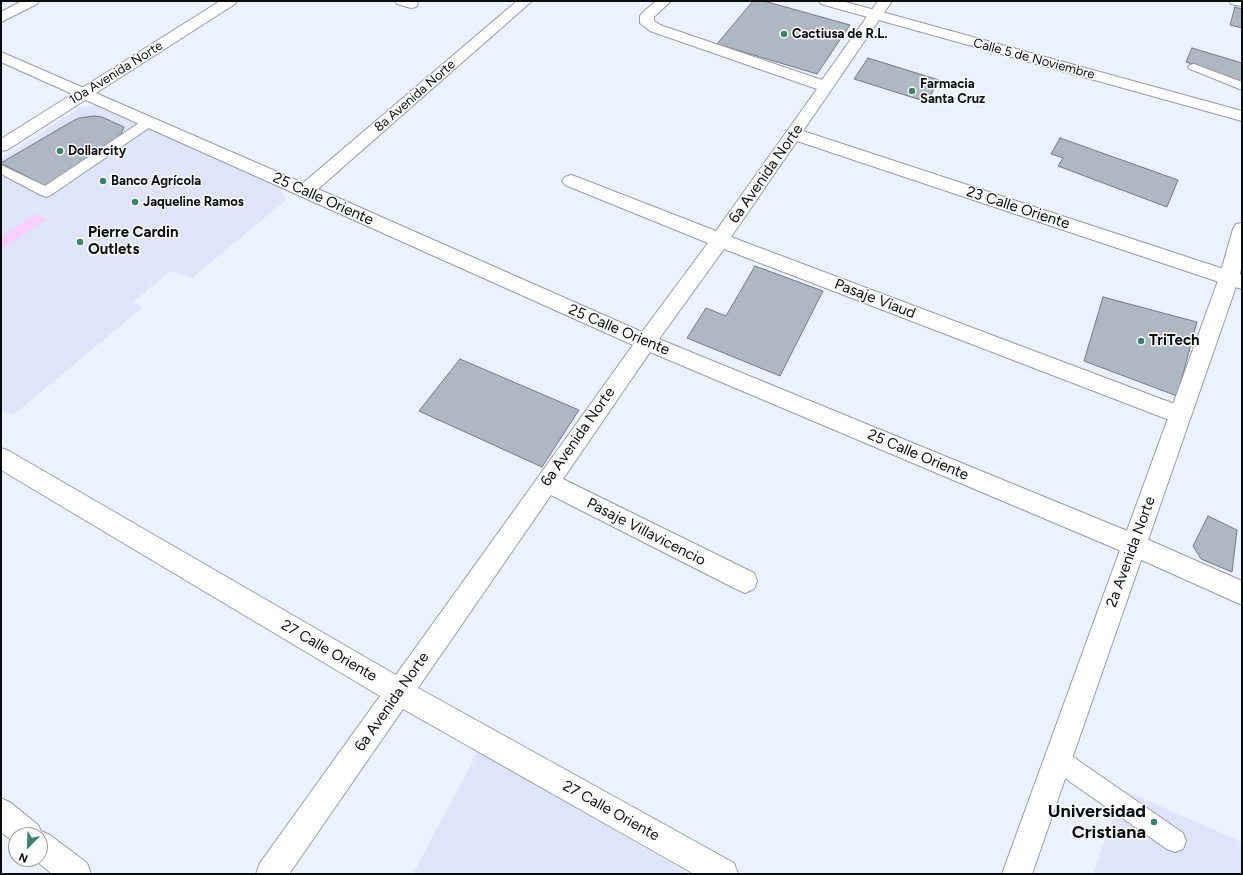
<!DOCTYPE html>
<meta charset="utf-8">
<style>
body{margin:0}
#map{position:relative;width:1243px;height:875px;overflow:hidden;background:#edf0fe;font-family:Figtree,sans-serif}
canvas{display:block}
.frame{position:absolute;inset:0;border:2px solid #0a0b0f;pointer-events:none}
.north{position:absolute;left:8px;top:827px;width:40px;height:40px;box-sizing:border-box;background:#fefefe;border:1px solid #9c9d9e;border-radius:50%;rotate:203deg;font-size:11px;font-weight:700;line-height:16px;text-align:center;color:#0a0b0f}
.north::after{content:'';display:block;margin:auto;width:14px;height:18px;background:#40806f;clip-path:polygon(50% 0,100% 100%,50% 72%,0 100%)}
</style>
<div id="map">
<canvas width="1243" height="875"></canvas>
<div class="frame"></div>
<div class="north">N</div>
</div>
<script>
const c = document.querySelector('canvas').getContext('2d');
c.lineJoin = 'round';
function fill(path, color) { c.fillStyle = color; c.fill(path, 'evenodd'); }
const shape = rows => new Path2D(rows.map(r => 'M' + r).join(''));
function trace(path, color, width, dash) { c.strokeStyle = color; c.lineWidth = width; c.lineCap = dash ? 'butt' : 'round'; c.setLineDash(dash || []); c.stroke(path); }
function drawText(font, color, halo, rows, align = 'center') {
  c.font = font + ' Figtree,sans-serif'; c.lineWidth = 3; c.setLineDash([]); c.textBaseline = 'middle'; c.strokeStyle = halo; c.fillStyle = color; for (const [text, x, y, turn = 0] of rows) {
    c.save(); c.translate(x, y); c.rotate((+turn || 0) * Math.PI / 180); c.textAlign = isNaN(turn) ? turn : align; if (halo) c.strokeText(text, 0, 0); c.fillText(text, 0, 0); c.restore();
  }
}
fill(shape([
 [100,104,205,154,278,186,286,200,192,278,171,271,133,302,143,307,13,415,1,410,1,159,79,108],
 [478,751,689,874,413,874],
 [1123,790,1242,842,1242,874,1093,874]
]), '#e0e3f9');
fill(shape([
 [35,214,47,219,1,249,1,237]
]), '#f7d0fe');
const building = shape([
 [753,1,764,1,850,25,817,74,717,44,753,1],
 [1235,7,1242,9,1242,28,1230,25,1235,7],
 [1192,48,1242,63,1242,82,1186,62,1192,48],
 [868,58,939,80,927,102,854,79,868,58],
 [94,116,102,117,124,127,120,137,47,187,1,163,71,122,79,118,94,116],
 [1060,138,1178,180,1167,207,1058,166,1063,158,1051,154,1060,138],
 [755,266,823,291,780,376,687,338,706,308,726,316,755,266],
 [1103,297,1197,322,1177,396,1084,361,1103,297],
 [460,359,579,410,542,467,419,411,460,359],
 [1208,516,1237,530,1232,572,1201,559,1193,546,1208,516]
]);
fill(building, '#afb7c3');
trace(building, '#727984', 1);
const service = shape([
 [1194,64,1242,82,1242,90,1190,69,1188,67,1190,65,1194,64],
 [149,118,153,119,155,122,153,125,51,195,46,197,41,195,1,174,1,165,45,186,145,119,149,118],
 [1058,749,1066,752,1183,833,1186,841,1183,849,1175,852,1167,849,1050,768,1047,760,1050,752,1058,749]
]);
const minor = shape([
 [22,1,39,1,37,4,1,22,1,12,22,1],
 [395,1,416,1,418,4,416,7,411,8,397,4,395,1],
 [517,1,532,1,318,189,642,332,708,243,565,185,562,181,565,177,571,175,577,177,716,231,817,89,650,31,640,23,640,16,642,13,656,1,671,1,654,17,654,21,660,25,822,80,878,1,892,1,803,131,1236,273,1239,278,1236,283,1229,285,1222,283,797,141,731,237,1188,409,1191,415,1188,421,1180,424,1172,421,724,249,659,339,1142,537,1242,581,1242,605,1126,553,650,352,563,479,754,573,757,581,754,589,745,593,736,589,551,495,418,688,734,863,738,874,694,874,403,709,289,874,256,874,260,863,380,696,1,470,1,448,9,451,396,675,633,345,1,62,1,52,303,183,517,1],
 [1229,1,1242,1,1242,6,1231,4,1229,1],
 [1,798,11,803,38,825,41,831,50,835,87,863,91,874,52,874,34,859,40,859,40,835,16,835,16,844,1,832,1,798]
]);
const tertiary = shape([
 [220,1,237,1,235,4,7,150,1,151,1,139,220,1],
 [1229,271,1242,275,1242,289,1222,283,1219,278,1222,273,1229,271]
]);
const secondary = shape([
 [819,1,842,1,1242,111,1242,121,821,4,819,1],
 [1242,223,1242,264,1239,278,1032,874,1002,874,1219,278,1233,229,1236,224,1242,223]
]);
trace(service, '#989aa7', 2);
trace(minor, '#989aa7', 2);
trace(tertiary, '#989aa7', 2);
trace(secondary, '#989aa7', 2);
fill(service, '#fff');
fill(minor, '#fff');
fill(tertiary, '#fff');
fill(secondary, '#fff');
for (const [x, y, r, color] of [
 [784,34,4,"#40806f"],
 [912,91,4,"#40806f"],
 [60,151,4,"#40806f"],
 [103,181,4,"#40806f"],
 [135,202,4,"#40806f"],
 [80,242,4,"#40806f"],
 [1141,341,4,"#40806f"],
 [1154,822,4,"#40806f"]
]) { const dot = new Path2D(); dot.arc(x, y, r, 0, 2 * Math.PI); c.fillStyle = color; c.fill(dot); trace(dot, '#fefefe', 1.5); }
drawText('bold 13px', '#0a0b0f', '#fefefe', [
 ["Cactiusa de R.L.",792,34],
 ["Farmacia",920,84],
 ["Santa Cruz",920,99],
 ["Dollarcity",68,151],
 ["Banco Agrícola",111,181],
 ["Jaqueline Ramos",143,202]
], 'left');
drawText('13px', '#0a0b0f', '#fefefe', [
 ["Calle 5 de Noviembre",1034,59,15],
 ["10a Avenida Norte",116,73,-32],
 ["8a Avenida Norte",415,96,-41]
]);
drawText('15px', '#0a0b0f', '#fefefe', [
 ["6a Avenida Norte",766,174,-55],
 ["25 Calle Oriente",323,199,24],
 ["23 Calle Oriente",1018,208,18],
 ["Pasaje Viaud",875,299,21],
 ["25 Calle Oriente",619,330,23],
 ["6a Avenida Norte",578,437,-55],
 ["25 Calle Oriente",918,455,23],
 ["Pasaje Villavicencio",646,532,27],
 ["2a Avenida Norte",1131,552,-70],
 ["27 Calle Oriente",329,651,30],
 ["6a Avenida Norte",392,702,-55],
 ["27 Calle Oriente",611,811,29]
]);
drawText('bold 15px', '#0a0b0f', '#fefefe', [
 ["Pierre Cardin",88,233],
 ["Outlets",88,250],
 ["TriTech",1149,341]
], 'left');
drawText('bold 18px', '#0a0b0f', '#fefefe', [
 ["Universidad",1146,812],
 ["Cristiana",1146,833]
], 'right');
</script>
